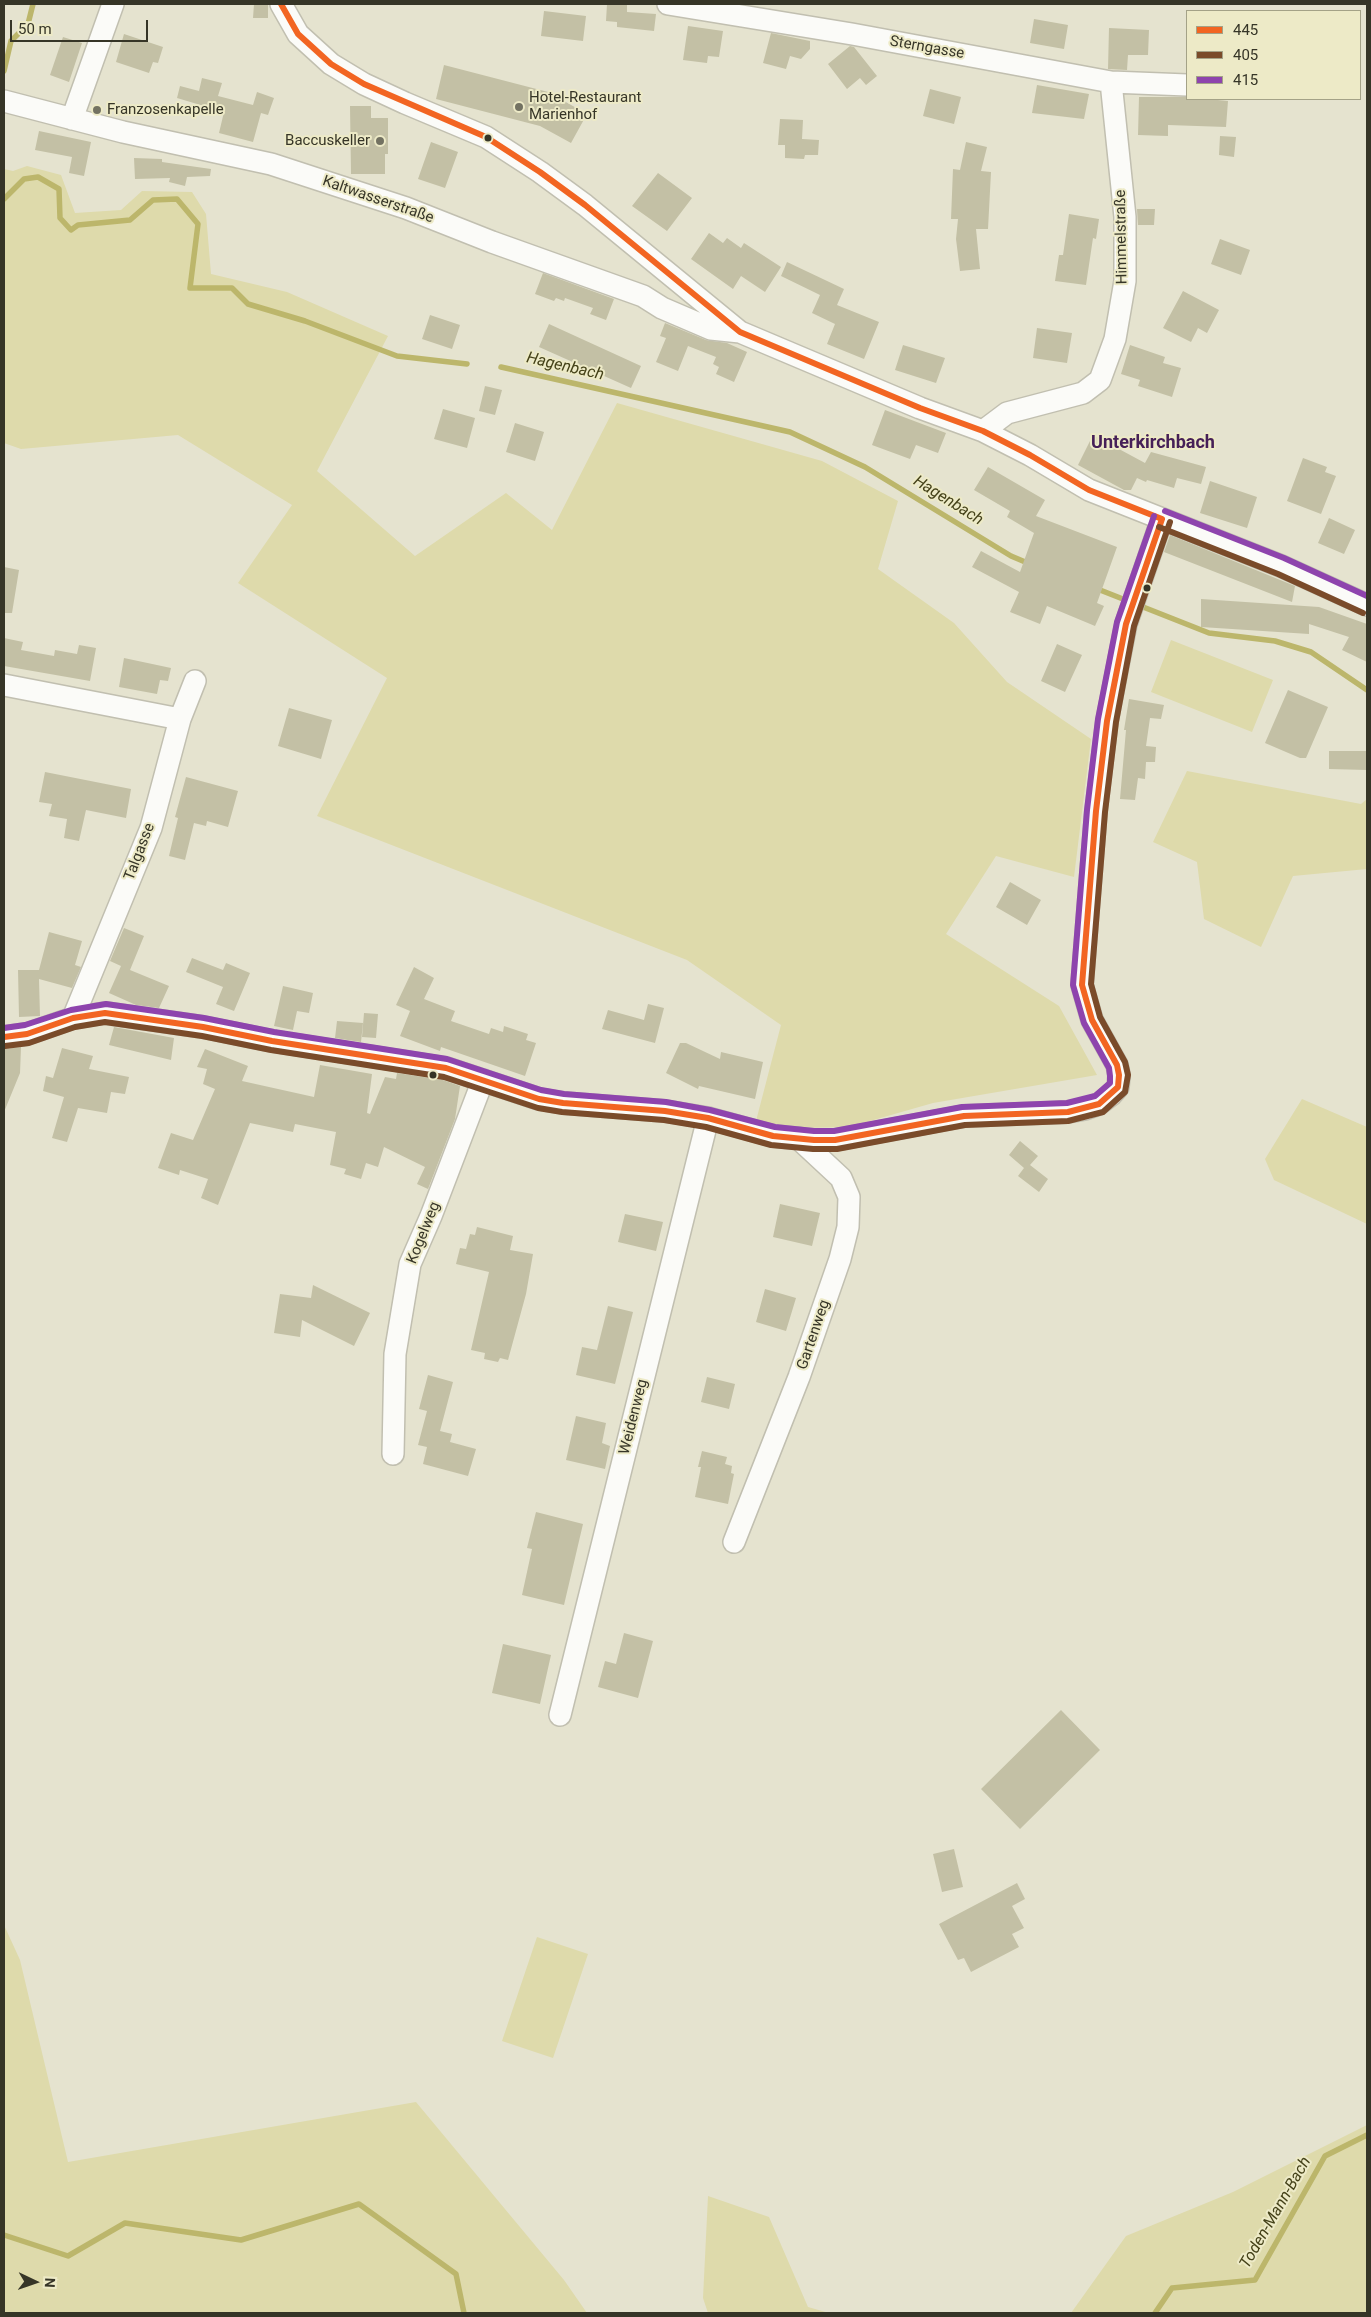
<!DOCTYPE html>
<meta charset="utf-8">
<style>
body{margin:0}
#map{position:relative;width:1371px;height:2317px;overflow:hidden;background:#e5e3cf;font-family:Roboto,sans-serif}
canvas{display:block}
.frame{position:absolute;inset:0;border:5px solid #363527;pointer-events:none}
.legend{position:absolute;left:1186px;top:10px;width:175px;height:90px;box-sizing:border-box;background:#edeac7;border:1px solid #a4a287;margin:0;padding:6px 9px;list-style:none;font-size:15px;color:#363527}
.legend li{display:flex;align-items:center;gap:10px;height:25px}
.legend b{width:25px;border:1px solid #a4a287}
.north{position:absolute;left:10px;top:2257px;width:50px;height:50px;-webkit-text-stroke:4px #edeac7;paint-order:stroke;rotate:93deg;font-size:14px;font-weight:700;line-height:20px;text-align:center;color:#363527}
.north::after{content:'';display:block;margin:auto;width:18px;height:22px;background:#363527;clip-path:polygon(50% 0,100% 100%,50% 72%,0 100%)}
.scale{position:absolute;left:10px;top:20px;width:138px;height:22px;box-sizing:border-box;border:2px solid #363527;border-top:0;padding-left:6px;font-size:15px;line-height:18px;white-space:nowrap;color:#363527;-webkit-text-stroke:4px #edeac7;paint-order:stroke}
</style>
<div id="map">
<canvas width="1371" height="2317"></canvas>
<div class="frame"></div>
<ul class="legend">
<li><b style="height:6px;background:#f26522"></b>445</li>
<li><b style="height:6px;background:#7a4b2a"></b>405</li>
<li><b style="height:6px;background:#8e44ad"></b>415</li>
</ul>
<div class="north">N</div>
<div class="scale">50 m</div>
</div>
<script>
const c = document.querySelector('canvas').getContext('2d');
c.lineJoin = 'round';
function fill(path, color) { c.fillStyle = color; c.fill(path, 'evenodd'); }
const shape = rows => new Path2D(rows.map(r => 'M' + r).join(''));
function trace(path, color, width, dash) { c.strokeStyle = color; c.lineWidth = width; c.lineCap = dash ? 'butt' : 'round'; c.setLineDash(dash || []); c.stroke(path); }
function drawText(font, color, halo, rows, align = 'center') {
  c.font = font + ' Roboto,sans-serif'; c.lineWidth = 4; c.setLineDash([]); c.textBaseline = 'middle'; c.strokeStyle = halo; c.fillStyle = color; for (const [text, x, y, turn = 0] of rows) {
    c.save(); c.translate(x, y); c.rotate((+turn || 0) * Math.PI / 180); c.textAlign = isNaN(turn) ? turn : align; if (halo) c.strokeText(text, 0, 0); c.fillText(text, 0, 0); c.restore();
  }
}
fill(shape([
 [27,166,61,175,75,213,121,210,142,191,192,192,206,214,211,274,287,292,388,336,317,471,415,556,506,493,552,530,617,403,822,461,898,501,878,569,954,623,1007,682,1091,739,1074,877,996,856,946,934,1059,1006,1097,1075,933,1103,849,1127,795,1128,756,1121,781,1025,687,960,317,816,387,678,238,583,292,505,178,435,21,449,4,443,4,169,13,171],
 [1171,640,1273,680,1252,732,1151,692],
 [1187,771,1361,804,1367,799,1367,869,1293,876,1261,947,1204,919,1197,862,1153,842],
 [1302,1099,1367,1127,1367,1224,1274,1180,1265,1159],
 [4,1925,20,1960,68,2162,416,2102,564,2280,587,2313,4,2313],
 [537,1937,588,1954,553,2058,502,2041],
 [1367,2125,1367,2313,1071,2313,1126,2236,1233,2192],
 [708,2196,769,2217,808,2307,829,2313,708,2313,703,2298]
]), '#dedaab');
trace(shape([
 [4,71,11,41,28,24,33,4],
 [4,199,24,179,38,177,59,189,60,218,71,230,78,225,130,220,153,200,177,199,198,224,190,288,232,288,248,304,305,321,397,356,467,364],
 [501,367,790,432,865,467,1011,556,1030,564],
 [1095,588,1209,633,1275,641,1311,652,1367,690],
 [4,2235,68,2256,125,2223,241,2240,359,2204,456,2274,464,2313],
 [1155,2313,1172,2288,1255,2280,1325,2156,1367,2135]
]), '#bcb66b', 5.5);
fill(shape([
 [254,4,268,4,268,18,253,18],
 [607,4,627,5,627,12,656,14,654,31,617,27,617,22,606,21],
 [544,11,586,16,583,41,541,36],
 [1034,19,1068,25,1064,49,1030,43],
 [688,26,723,31,719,57,708,56,707,63,683,60],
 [1109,28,1149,30,1148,55,1128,55,1127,70,1108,69],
 [771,33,810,41,810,49,801,59,790,56,786,69,763,63],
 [124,34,163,47,158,63,153,62,149,73,116,62],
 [63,37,82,43,69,82,50,75],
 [850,46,854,47,877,76,866,85,860,78,847,89,828,64],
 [444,65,548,92,587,114,571,143,540,126,436,99],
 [202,78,222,83,218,96,253,105,257,92,274,98,268,115,261,113,253,142,219,133,224,112,177,98,180,86,199,91],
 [1037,85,1089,94,1084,119,1032,113],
 [930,89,961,97,954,124,923,116],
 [1139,97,1187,97,1228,101,1226,127,1168,125,1168,136,1138,135],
 [350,106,371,106,371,118,388,118,388,154,385,154,385,174,351,174],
 [780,119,803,120,802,139,819,140,818,155,805,155,804,159,785,158,785,145,778,145],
 [39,131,91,142,84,176,69,173,72,157,35,150],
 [1220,136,1236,137,1234,157,1219,155],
 [431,142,458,152,445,188,418,179],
 [966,142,987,147,981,171,991,172,988,229,976,229,980,269,960,271,956,239,958,219,951,219,953,169,960,170],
 [134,158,162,159,162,162,211,169,210,176,187,177,185,186,169,182,170,178,135,179],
 [658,173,692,198,667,231,632,206],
 [1137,209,1155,209,1154,225,1138,225],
 [1069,214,1099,219,1096,239,1093,238,1086,285,1055,281,1059,255,1063,255],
 [709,233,723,243,727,238,741,248,744,243,781,267,765,292,741,276,733,289,691,259],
 [1220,239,1250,250,1241,275,1211,264],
 [787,262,844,289,837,305,879,322,864,359,827,344,835,324,812,313,820,295,781,276],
 [543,273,614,299,606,320,590,314,593,308,565,298,564,301,556,298,554,301,535,294],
 [1183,291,1219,310,1207,333,1198,328,1191,342,1163,328],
 [430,315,460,325,452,349,422,339],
 [665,323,706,340,727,343,747,352,734,382,716,374,719,367,713,364,716,357,688,346,678,371,656,362,666,338,660,336],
 [549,324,641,366,631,388,539,347],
 [1037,328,1072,333,1067,363,1033,358],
 [903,345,945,358,936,383,895,370],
 [1130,345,1165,357,1163,363,1181,368,1172,397,1138,386,1140,380,1121,374],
 [485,386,502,390,495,415,479,411],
 [443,409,475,418,467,448,434,439],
 [885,410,946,433,938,453,916,445,910,459,872,445],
 [515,423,544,432,535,461,506,452],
 [1093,435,1145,463,1151,452,1206,467,1201,484,1177,478,1174,488,1147,480,1146,482,1137,478,1131,490,1124,490,1078,465],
 [1303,458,1327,467,1325,472,1336,476,1321,514,1287,501],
 [988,467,1045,500,1036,516,1117,547,1097,603,1104,606,1095,626,1047,606,1040,624,1010,612,1019,592,972,567,981,551,1020,572,1034,533,1007,517,1010,511,974,490],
 [1210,481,1257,497,1247,528,1200,513],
 [1329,518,1355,530,1344,554,1318,543],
 [1170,535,1295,586,1292,602,1164,552],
 [4,567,19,570,12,613,4,613],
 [1201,599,1319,607,1367,624,1367,662,1342,650,1349,637,1309,624,1309,634,1201,627],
 [4,638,23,642,21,650,54,656,55,650,77,654,79,645,96,648,90,681,4,666],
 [1057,644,1082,655,1065,692,1041,681],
 [124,658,171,668,168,681,160,680,157,694,119,687],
 [1288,690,1328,707,1306,758,1300,758,1265,743],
 [1129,699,1164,705,1161,719,1150,718,1146,746,1156,747,1155,762,1146,762,1145,779,1138,778,1135,800,1120,799,1126,730,1124,730],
 [289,708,332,720,321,759,278,746],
 [1329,751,1367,751,1367,770,1329,769],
 [45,772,131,789,126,818,86,810,79,841,64,838,67,819,49,816,52,804,39,802],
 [186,777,238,791,228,827,207,821,206,826,194,823,185,860,169,856,178,818,175,817],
 [1010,882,1041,900,1027,925,996,907],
 [124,928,144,936,130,970,169,986,159,1008,136,1005,109,993,121,966,110,961],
 [49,932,82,941,75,965,81,967,72,988,39,979,40,1016,19,1017,18,970,39,970],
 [192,958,223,970,226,963,250,973,234,1011,216,1004,223,987,186,972],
 [414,967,434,978,424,999,455,1011,451,1021,489,1034,491,1028,503,1032,504,1026,528,1034,526,1040,536,1043,525,1076,441,1047,440,1051,400,1036,410,1011,396,1005],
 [283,986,313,993,309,1013,297,1011,293,1030,274,1026],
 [648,1004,664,1008,655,1043,602,1029,608,1010,644,1020],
 [364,1013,378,1014,376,1038,362,1037],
 [337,1021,363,1023,361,1042,335,1038],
 [114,1027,174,1038,171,1060,109,1045],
 [680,1043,686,1043,720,1059,721,1052,763,1062,755,1099,699,1086,698,1089,666,1073],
 [21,1047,20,1073,4,1112,4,1049],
 [62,1048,93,1056,89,1069,129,1077,125,1094,111,1092,107,1113,78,1108,67,1142,52,1138,64,1097,43,1091,46,1076,53,1078],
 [205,1049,248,1066,242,1081,314,1097,320,1065,372,1074,367,1113,370,1114,385,1077,396,1079,397,1073,443,1080,460,1086,455,1119,428,1189,417,1184,425,1167,384,1147,378,1167,366,1163,361,1179,344,1174,346,1169,330,1165,336,1132,295,1124,293,1132,250,1123,218,1205,201,1198,208,1179,180,1170,179,1175,158,1168,171,1133,193,1140,215,1089,203,1084,207,1069,197,1067],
 [1020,1141,1038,1156,1030,1165,1048,1179,1039,1192,1018,1176,1024,1168,1009,1155],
 [780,1204,820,1213,812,1246,773,1237],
 [625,1214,663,1222,656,1251,618,1242],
 [477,1227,513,1236,510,1250,533,1254,526,1294,508,1360,500,1358,498,1362,484,1359,485,1353,471,1350,489,1272,456,1264,460,1248,466,1249,470,1234,475,1235],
 [313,1285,370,1313,354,1346,302,1320,300,1337,274,1333,280,1294,311,1298],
 [765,1289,796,1298,786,1331,756,1322],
 [608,1306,633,1312,615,1384,576,1375,582,1347,597,1350],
 [428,1375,453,1382,440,1431,452,1434,450,1442,476,1449,468,1476,423,1464,427,1447,418,1445,427,1411,419,1409],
 [707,1377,735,1384,729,1409,701,1402],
 [576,1416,606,1423,602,1443,610,1446,605,1469,566,1460],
 [702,1451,727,1457,725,1464,732,1466,731,1473,734,1474,728,1504,695,1497,701,1467,698,1467],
 [536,1512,583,1524,564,1605,522,1595,532,1549,527,1548],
 [624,1633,653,1641,638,1698,598,1687,605,1661,616,1664],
 [503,1644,551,1655,540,1704,492,1693],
 [1061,1710,1100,1750,1020,1829,981,1789],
 [954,1849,963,1887,942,1892,933,1854],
 [1017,1883,1025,1899,1012,1906,1024,1928,1012,1934,1019,1947,971,1972,964,1958,958,1960,939,1924]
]), '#c3c0a5');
const minor = shape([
 [281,4,298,34,331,64,364,84,405,103,486,137,540,172,585,205,740,332,920,408,983,431,1030,455,1089,490,1281,566,1367,605],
 [668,4,852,34,1111,82,1187,85],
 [4,101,123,132,271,164,406,208,492,242,643,296,662,308,711,329,740,332],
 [72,119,113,4],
 [983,431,1007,413,1083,393,1100,380,1115,339,1125,281,1125,217,1111,82],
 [4,685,180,719],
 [73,1018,151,828,180,719,195,681],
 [4,1037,27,1034,73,1018,105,1013,203,1027,272,1041,446,1068,539,1099,563,1103,665,1111,708,1118,773,1136,814,1140,835,1140,964,1116,1068,1112,1085,1109,1099,1104,1111,1095,1118,1087,1119,1075,1117,1065,1092,1020,1082,985,1096,811,1107,721,1126,624,1162,519],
 [393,1454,395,1354,410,1264,431,1216,483,1080],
 [734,1542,799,1377,840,1259,848,1227,849,1197,841,1178,798,1138],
 [560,1715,708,1118]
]);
trace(minor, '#c1bfb0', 24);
trace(minor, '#fbfbf8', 21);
trace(shape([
 [281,4,298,34,331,64,364,84,486,137,540,172,585,205,740,332,920,408,983,431,1030,455,1089,490,1162,519],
 [4,1037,27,1034,73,1018,105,1013,203,1027,272,1041,446,1068,539,1099,563,1103,665,1111,708,1118,773,1136,814,1140,835,1140,964,1116,1068,1112,1099,1104,1118,1087,1119,1075,1117,1065,1092,1020,1082,985,1096,811,1107,721,1126,624,1162,519]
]), '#f26522', 6);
trace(shape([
 [1159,527,1278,574,1363,613],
 [5,1046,29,1043,75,1027,105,1022,202,1036,271,1050,444,1077,538,1108,562,1112,664,1120,706,1127,771,1145,813,1149,837,1149,965,1125,1068,1121,1103,1112,1125,1092,1128,1075,1125,1062,1100,1017,1091,984,1105,812,1116,722,1134,626,1170,522]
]), '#7a4b2a', 6);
trace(shape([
 [1165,511,1284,558,1367,596],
 [4,1028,25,1025,71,1010,106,1004,204,1018,274,1032,447,1059,541,1090,564,1094,666,1102,710,1110,775,1127,814,1131,834,1131,962,1107,1067,1103,1095,1096,1110,1083,1110,1076,1109,1068,1084,1023,1073,985,1087,810,1098,719,1117,622,1154,516]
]), '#8e44ad', 6);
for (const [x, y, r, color] of [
 [519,107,5,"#737262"],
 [97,110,5,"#737262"],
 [488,138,4.5,"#363527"],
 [380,141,5,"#737262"],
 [1147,588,4.5,"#363527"],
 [433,1075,4.5,"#363527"]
]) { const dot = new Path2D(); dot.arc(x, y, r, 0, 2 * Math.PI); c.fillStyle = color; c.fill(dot); trace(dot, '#edeac7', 2); }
drawText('15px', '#363527', '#edeac7', [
 ["Sterngasse",927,48,10],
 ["Kaltwasserstraße",378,200,19],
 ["Himmelstraße",1122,237,-91],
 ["Talgasse",140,852,-69],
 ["Kogelweg",424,1233,-68],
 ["Gartenweg",814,1335,-71],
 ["Weidenweg",634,1417,-76]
]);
drawText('15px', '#363527', '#edeac7', [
 ["Hotel-Restaurant",529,98],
 ["Marienhof",529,115],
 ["Franzosenkapelle",107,110],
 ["Baccuskeller",370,141,"right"]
], 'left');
drawText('italic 16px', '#454219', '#edeac7', [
 ["Hagenbach",565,367,13],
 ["Hagenbach",948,501,32],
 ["Toden-Mann-Bach",1276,2213,-60]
]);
drawText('bold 18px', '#462057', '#edeac7', [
 ["Unterkirchbach",1153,443]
]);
</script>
